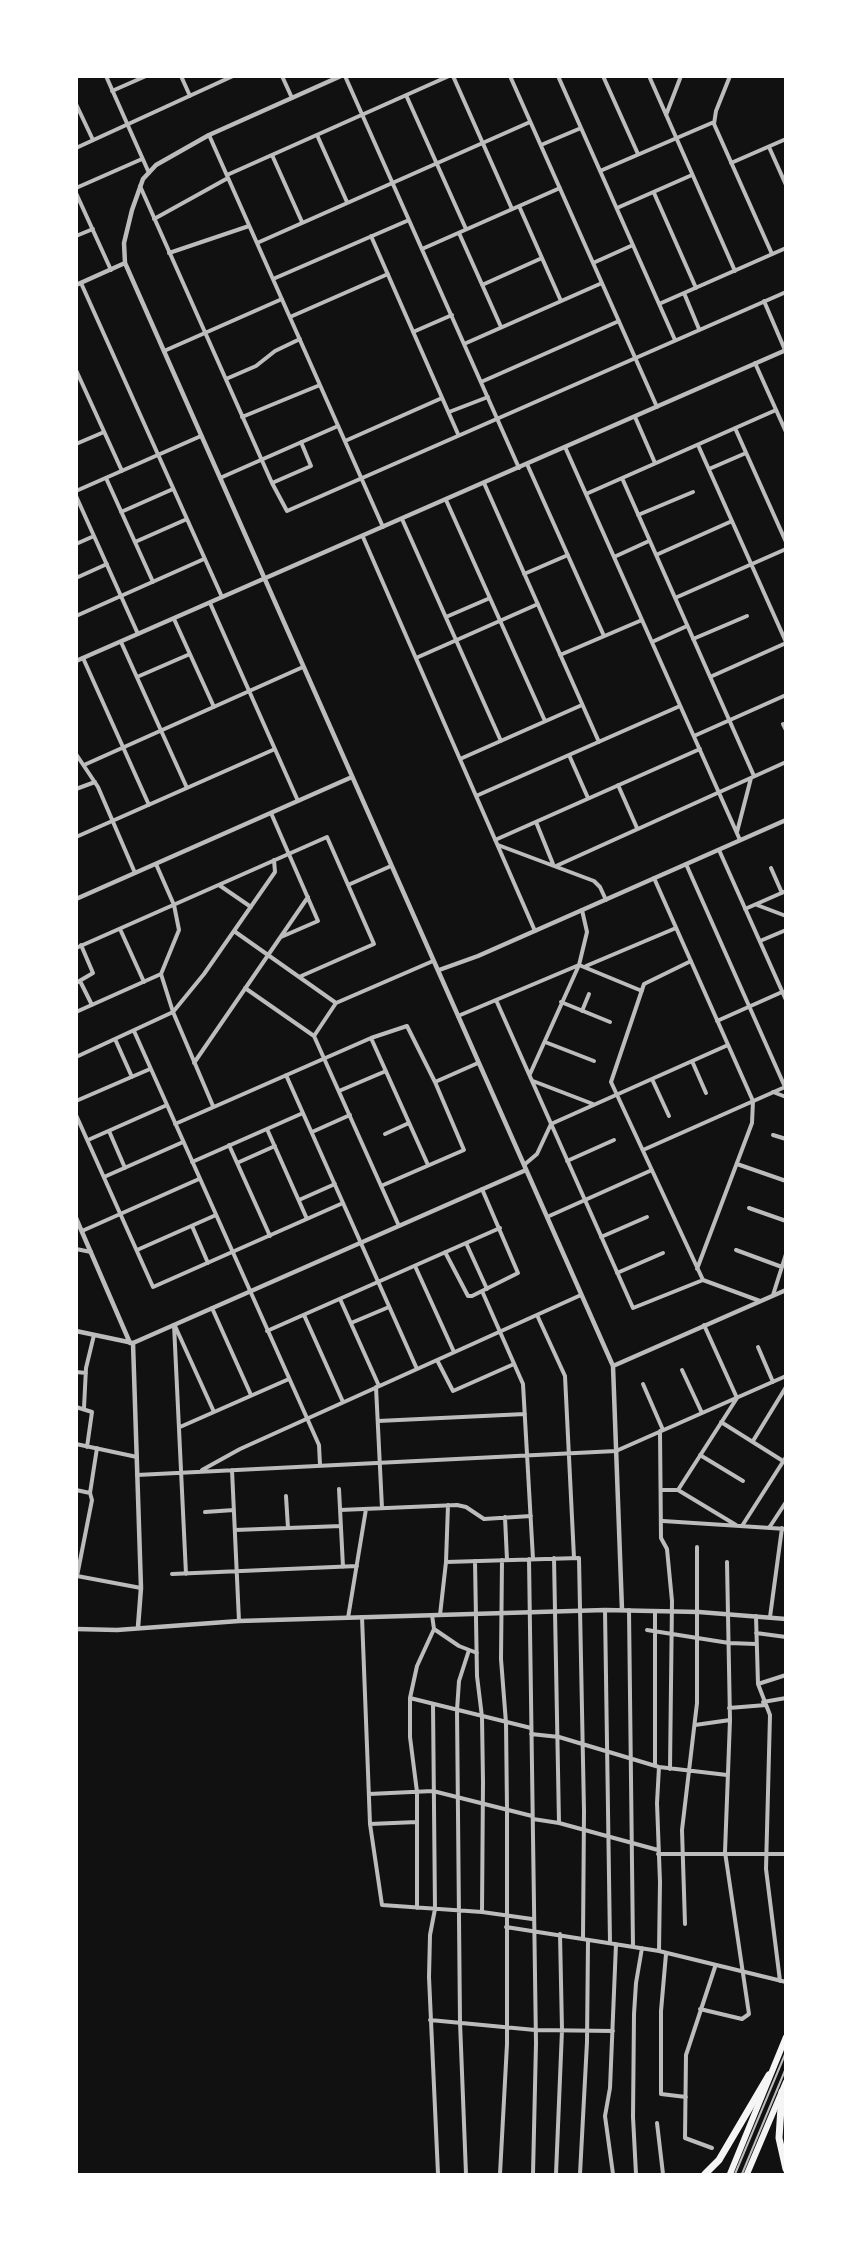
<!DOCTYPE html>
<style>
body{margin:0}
#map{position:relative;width:862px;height:2251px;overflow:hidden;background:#111;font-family:"Nunito Sans",sans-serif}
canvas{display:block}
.frame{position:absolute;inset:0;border:78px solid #fff;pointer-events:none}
</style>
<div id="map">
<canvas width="862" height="2251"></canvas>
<div class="frame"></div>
</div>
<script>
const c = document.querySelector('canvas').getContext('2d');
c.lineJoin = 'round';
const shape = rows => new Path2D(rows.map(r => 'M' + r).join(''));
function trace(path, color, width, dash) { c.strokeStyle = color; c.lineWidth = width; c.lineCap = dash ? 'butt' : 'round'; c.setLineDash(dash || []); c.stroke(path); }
trace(shape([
 [735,2174,786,2052],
 [742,2174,786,2068]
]), '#bcbcbc', 2);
trace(shape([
 [106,76,149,173],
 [181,76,190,96],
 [282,76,292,98],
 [345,76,519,468],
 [453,76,512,209],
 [510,76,657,407],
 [558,76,675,340],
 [603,76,638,154],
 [649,76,735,271],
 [730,76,716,111,714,124,772,254],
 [112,91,146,76],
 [406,95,466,229],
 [76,104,93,140],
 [666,115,681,76],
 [209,135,383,527],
 [317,135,347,202],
 [541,145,581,128],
 [769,147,786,185],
 [76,148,233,76],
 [272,155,302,222],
 [731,163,786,139],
 [600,171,714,122],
 [227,175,449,76],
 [140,186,272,483,287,511,786,292],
 [76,188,142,159],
 [76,193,111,270],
 [654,193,696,288],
 [519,206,561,301],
 [617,208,692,175],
 [154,219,228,178],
 [459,233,501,327],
 [76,236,93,229],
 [371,236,458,434],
 [257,243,530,122],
 [422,249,560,188],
 [169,253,249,226],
 [593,263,633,245],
 [273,279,409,220],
 [81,283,222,597],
 [482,285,542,258],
 [684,293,699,329],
 [764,301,785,350],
 [659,304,786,248],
 [290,317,388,274],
 [413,332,452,315],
 [464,344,602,283],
 [164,351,282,299],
 [755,363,786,432],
 [76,370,122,471],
 [226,379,256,366,275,351,300,339],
 [481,382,619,321],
 [449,412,488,397],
 [242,417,320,385],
 [635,417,655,463],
 [735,428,786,542],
 [345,441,442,398],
 [76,444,104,432],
 [698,445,786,642],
 [565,447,740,840],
 [527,464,604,636],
 [709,469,746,453],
 [106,478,153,582],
 [220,478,338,426],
 [622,478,754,776],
 [272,483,311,466,301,442],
 [484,483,599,742],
 [76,491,201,436],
 [586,494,776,410],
 [76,496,138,634],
 [446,500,545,721],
 [121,512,173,489],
 [638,515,693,492],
 [402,519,501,741],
 [363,537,535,931],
 [135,542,187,519],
 [76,544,94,536],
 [656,555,732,521],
 [614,557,649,541],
 [524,574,568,555],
 [76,578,107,564],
 [675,598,786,549],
 [210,603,298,801],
 [76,616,204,559],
 [446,617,490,598],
 [174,619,214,707],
 [693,639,747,616],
 [121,642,187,788],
 [652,642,687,626],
 [560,655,642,620],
 [83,658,149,805],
 [416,658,538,604],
 [137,677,190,654],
 [710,677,786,643],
 [783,724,786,730],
 [694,736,786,695],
 [76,754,98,787,135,873],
 [569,755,588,798],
 [460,759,582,705],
 [84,765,303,667],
 [618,785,637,828],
 [76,789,95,782],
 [476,796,680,706],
 [271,813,318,921,281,937],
 [536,822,553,864],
 [737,832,751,778],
 [76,837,275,749],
 [495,840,700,749],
 [498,845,594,881,600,887,606,900],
 [719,850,786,1000],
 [686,864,785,1087],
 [556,866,786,762],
 [771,868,782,893],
 [654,878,753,1101,752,1123,697,1269],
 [219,885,251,907],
 [348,885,391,866],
 [757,905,786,916],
 [745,909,786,891],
 [120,929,144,982],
 [234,931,336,1003],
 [760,941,786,930],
 [76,948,327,837,374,944,299,977],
 [691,961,644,984,611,1082,703,1280,760,1301],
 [586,966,676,928],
 [161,974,173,1012,213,1106],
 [80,981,92,1005],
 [76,983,93,973,81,945],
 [245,988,314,1036,399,1226],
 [496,1000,633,1308,703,1280],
 [561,1002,610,1022],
 [582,1011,589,994],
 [76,1012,161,974,179,930,174,905,156,864],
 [458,1016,579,965,642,991],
 [717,1021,782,992],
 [134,1031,319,1445,320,1465],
 [314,1036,336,1003,433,961],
 [371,1038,428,1165],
 [115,1039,132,1077],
 [545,1042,594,1061],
 [76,1057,173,1012,204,974,275,872,274,860],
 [692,1061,706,1093],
 [194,1063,308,897],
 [530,1074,579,965,587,932,582,910],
 [286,1075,417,1369],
 [652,1079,669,1116],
 [533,1081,593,1104],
 [435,1082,478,1063],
 [339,1091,386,1071],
 [773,1092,786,1097],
 [76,1101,150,1069],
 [76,1115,153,1287,343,1203],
 [175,1124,371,1038,407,1026,435,1082,464,1150,381,1186],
 [267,1129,307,1219],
 [109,1131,125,1168],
 [312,1132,350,1115],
 [385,1134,409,1123],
 [773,1135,786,1139],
 [88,1140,167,1105],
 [229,1145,270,1236],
 [643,1150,785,1087],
 [567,1161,614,1140],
 [192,1162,303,1113],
 [237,1163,275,1146],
 [737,1164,786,1181],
 [524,1165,537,1154,551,1124,728,1045],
 [104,1177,183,1142],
 [299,1200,335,1184],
 [749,1208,786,1221],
 [547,1217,652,1170],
 [192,1226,208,1263],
 [82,1231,199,1179],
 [601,1237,647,1217],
 [466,1243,487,1289],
 [76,1249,91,1252],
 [137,1250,216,1215],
 [736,1250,782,1267],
 [445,1252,468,1296,472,1296,518,1273,482,1189],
 [415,1266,454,1352],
 [617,1273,663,1253],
 [482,1291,523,1384,533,1559],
 [773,1295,786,1254],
 [340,1299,379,1386],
 [212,1308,251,1395],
 [304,1315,343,1402],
 [537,1315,565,1376,574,1558],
 [351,1323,389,1307],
 [174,1325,186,1574],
 [175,1326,214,1412],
 [267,1331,500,1228],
 [758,1347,773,1382],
 [437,1360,453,1391,514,1364],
 [682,1370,702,1413],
 [76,1372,86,1373],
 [643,1384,663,1430],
 [376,1387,382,1508],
 [76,1407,92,1412,87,1447],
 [84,1408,86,1368,94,1335],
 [378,1421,525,1414],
 [721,1422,783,1461],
 [180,1427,289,1379],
 [660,1431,661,1538,667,1549,672,1601,670,1769],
 [753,1441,786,1387],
 [76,1444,137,1457],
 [700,1455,743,1481],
 [202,1470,240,1449,581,1295],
 [232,1470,239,1621],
 [137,1475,616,1451,786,1376],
 [339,1489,343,1567],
 [76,1490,90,1493,92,1500,77,1576],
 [662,1490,678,1490,736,1525],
 [678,1490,737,1398,704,1325],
 [90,1493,97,1448],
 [286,1496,288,1528],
 [340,1510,457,1505,466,1507,484,1519,531,1516],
 [205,1512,234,1510],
 [505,1517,507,1560],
 [663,1521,786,1529],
 [742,1526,786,1457],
 [769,1528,786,1502],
 [235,1530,341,1526],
 [554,1558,559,1823],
 [529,1559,536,2043,533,2174],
 [475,1561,477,1676,482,1717,483,1782,482,1912],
 [446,1562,579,1558,584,1811,583,1938],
 [172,1574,357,1566],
 [77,1576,141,1588],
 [605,1610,610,1943],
 [629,1610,633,1947],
 [440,1615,446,1562,448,1505],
 [756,1616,758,1684,770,1715,766,1869,780,1981],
 [362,1617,370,1824,382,1905,482,1912,532,1919],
 [770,1617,782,1528],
 [348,1618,366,1509],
 [434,1629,459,1646,477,1653],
 [647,1630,729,1643,756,1644],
 [756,1633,786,1637],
 [758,1684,786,1675],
 [410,1698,531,1728],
 [763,1702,786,1698],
 [433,1704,435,1909,430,1935,429,1977,438,2174],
 [729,1708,766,1705],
 [695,1725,730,1720],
 [531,1734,559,1737,659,1767,727,1775],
 [655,1765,655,1611],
 [659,1767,657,1803,660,1882,659,1951],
 [369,1794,433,1791,532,1816],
 [533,1819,559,1823,658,1850],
 [370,1824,417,1822],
 [658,1854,786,1854],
 [417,1908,417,1792,410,1737,410,1698,417,1666,434,1629,432,1615],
 [685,1924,682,1830,697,1703,697,1547],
 [506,1927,659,1951,786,1982],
 [666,1954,661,2011,661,2094,686,2097],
 [700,2009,742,2019,749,2014,725,1852,730,1720,727,1562],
 [430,2020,535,2030,613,2031],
 [657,2123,663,2174],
 [712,2148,685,2138,686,2055,715,1967],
 [466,2174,460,2022,457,1710,459,1681,469,1650],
 [500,2174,507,2044,507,1809,506,1723,501,1659,502,1560],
 [556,2174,562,2030,560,1934],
 [580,2174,587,2042,588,1941],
 [613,2174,605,2116,610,2088,616,1944],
 [636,2174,633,2117,634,2014,636,1983,642,1948]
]), '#bcbcbc', 4);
trace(shape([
 [341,76,209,135,156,165,143,179,132,210,124,243,125,263,613,1366,622,1610],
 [76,285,125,263],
 [76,661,786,350],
 [76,899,352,777],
 [439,970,478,956,786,820],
 [76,1218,130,1343],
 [76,1331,133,1343,526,1170],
 [133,1343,141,1588,138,1627],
 [613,1366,786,1290],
 [76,1629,117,1630,239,1621,605,1610,699,1612,786,1619]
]), '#bcbcbc', 4.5);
trace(shape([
 [730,2174,786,2037],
 [747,2174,786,2082]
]), '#f5f5f5', 6);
trace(shape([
 [782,2092,779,2138,786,2169],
 [705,2174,719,2160,769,2075]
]), '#f5f5f5', 7);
</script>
